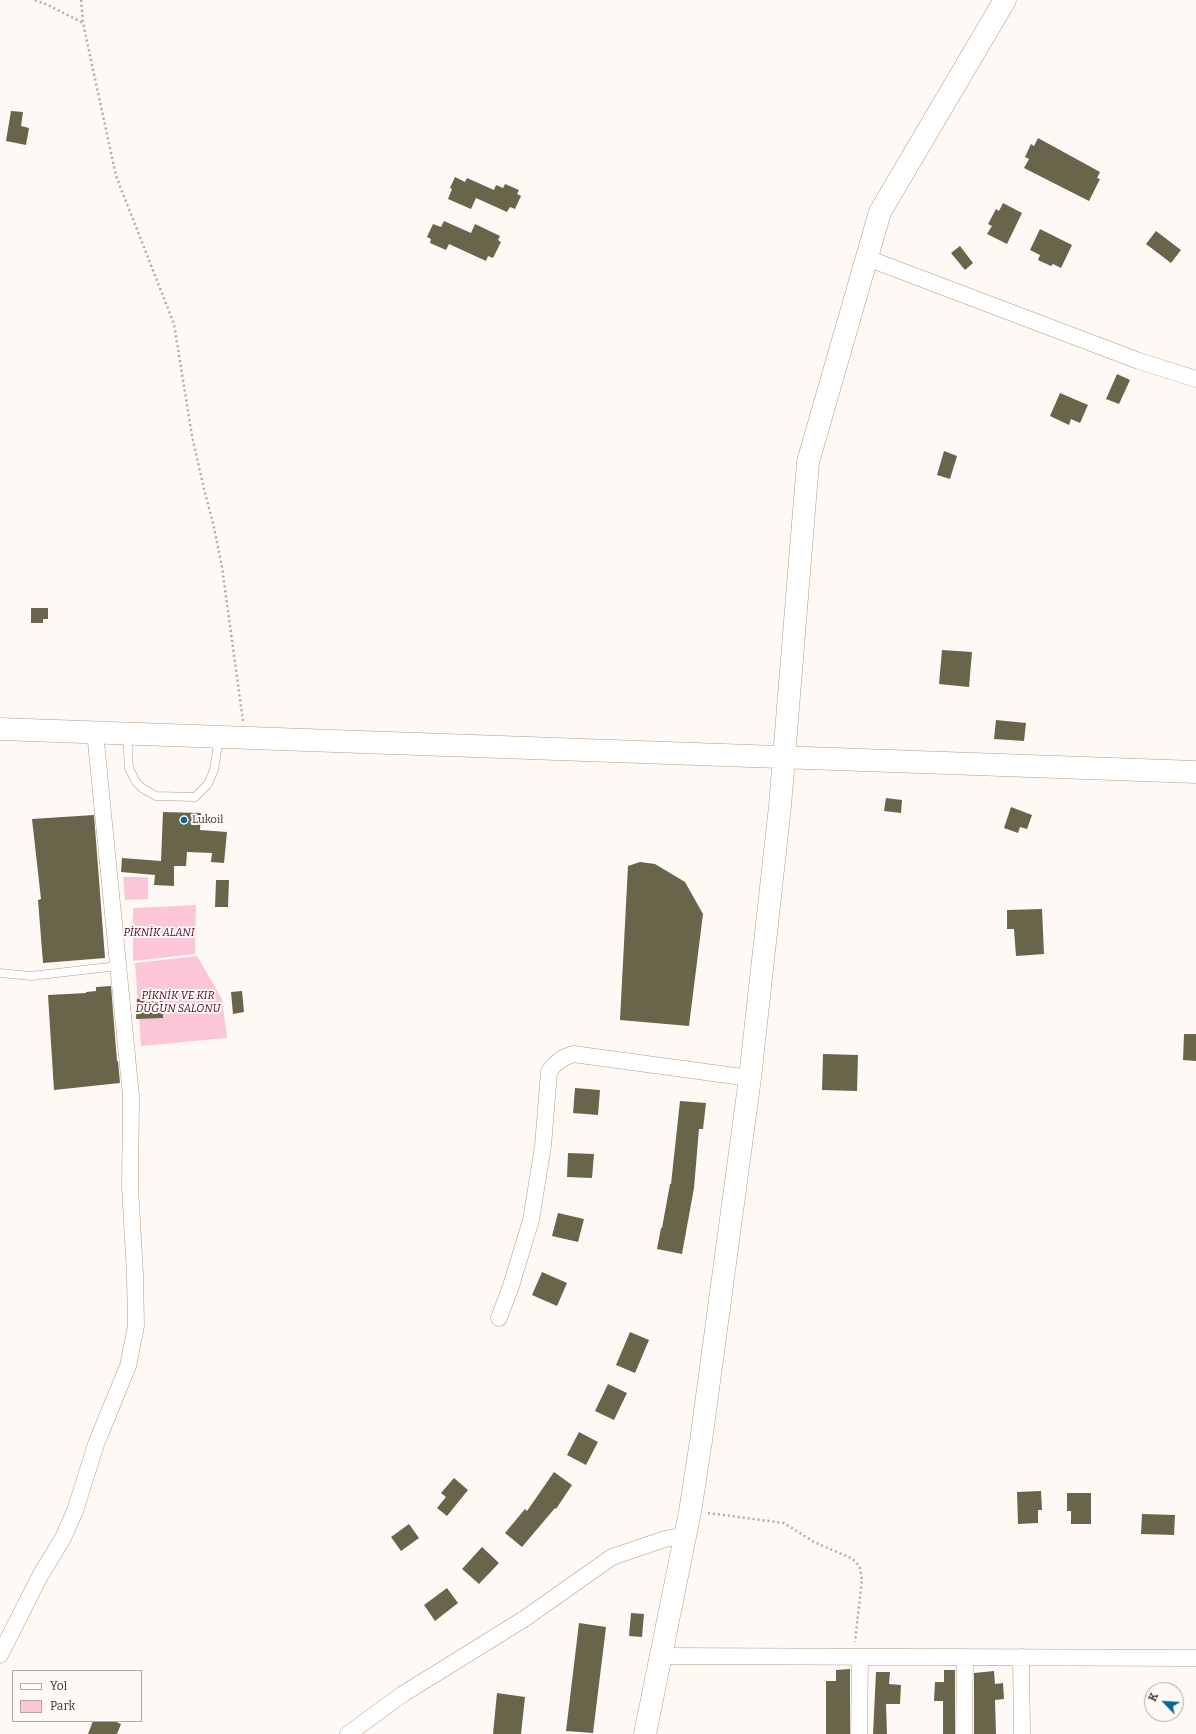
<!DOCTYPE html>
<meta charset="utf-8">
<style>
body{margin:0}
#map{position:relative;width:1196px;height:1734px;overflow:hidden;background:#fef9f5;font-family:Bitter,serif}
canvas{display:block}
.legend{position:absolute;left:12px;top:1670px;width:130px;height:52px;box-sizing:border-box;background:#fef9f5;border:1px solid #b1aaa4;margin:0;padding:5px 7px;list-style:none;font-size:12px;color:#3d342b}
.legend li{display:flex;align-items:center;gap:8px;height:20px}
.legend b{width:20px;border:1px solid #b1aaa4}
.north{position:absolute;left:1144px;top:1682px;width:40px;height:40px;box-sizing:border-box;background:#fef9f5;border:1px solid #b1aaa4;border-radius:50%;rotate:295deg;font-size:11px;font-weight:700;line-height:16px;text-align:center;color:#3d342b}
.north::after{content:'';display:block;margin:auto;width:14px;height:18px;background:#076897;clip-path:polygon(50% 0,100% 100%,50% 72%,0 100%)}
</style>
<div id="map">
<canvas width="1196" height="1734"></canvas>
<ul class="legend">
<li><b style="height:5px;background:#fff"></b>Yol</li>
<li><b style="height:11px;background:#fdc6d8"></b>Park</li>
</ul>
<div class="north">K</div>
</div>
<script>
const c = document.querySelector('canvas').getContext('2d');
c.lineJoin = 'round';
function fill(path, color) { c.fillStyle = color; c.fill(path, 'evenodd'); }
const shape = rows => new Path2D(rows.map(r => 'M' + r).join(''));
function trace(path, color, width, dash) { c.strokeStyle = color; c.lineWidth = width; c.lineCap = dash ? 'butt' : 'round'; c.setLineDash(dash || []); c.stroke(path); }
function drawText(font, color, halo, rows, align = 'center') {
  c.font = font + ' Bitter,serif'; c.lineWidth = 4; c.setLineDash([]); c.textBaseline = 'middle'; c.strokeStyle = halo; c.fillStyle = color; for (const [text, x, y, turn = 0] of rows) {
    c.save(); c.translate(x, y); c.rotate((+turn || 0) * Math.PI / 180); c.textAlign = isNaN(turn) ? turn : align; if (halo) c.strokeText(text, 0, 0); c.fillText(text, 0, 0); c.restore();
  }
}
fill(shape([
 [123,877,148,877,148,899,125,900],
 [196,905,195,954,133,961,133,908],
 [197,956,222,999,227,1038,141,1046,135,963]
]), '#fdc6d8');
fill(shape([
 [11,111,23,112,21,126,29,128,26,145,6,141],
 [1038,138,1100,172,1097,178,1100,179,1089,201,1024,168,1029,159,1025,157,1031,144,1034,146],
 [455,177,465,182,467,178,494,190,496,185,503,188,505,184,519,190,517,194,521,196,515,209,510,207,507,212,476,198,471,209,448,199,452,189,450,188],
 [1003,203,1022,213,1007,244,987,234,992,226,988,224,996,209,999,211],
 [444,221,471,233,475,224,500,236,498,240,501,242,493,258,488,256,486,261,449,244,446,250,430,243,431,239,427,237,433,224,441,227],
 [1040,229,1072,245,1061,268,1053,264,1051,266,1038,260,1040,255,1030,250],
 [1156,231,1181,250,1171,263,1146,244],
 [960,246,973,263,965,270,951,253],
 [1117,374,1130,380,1119,404,1106,399],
 [1060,393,1088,405,1080,423,1071,419,1069,425,1050,416],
 [944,451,957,456,950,479,937,475],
 [31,608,48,608,48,619,43,619,43,623,31,623],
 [942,650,972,652,969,687,939,684],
 [996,720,1026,723,1024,741,994,739],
 [886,798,902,800,901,813,884,811],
 [1011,807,1032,815,1027,829,1020,827,1018,833,1004,828],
 [163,812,201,813,200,830,227,832,224,863,211,862,212,853,187,852,186,866,174,866,174,886,154,885,155,875,121,872,122,858,161,861],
 [94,815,105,958,43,963,38,900,41,899,32,819],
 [640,862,655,864,685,882,703,914,689,1026,620,1020,628,866],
 [216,880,229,880,228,907,215,907],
 [1042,909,1044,954,1016,956,1014,929,1007,929,1007,910],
 [111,986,117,1061,118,1061,120,1083,54,1090,48,995,86,993,86,992,96,991,96,987],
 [242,991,244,1012,233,1014,231,992],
 [149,997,162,997,163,1018,136,1019,137,999],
 [1184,1034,1196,1034,1196,1061,1183,1060],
 [823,1054,858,1055,857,1091,822,1090],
 [575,1088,600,1090,598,1115,573,1113],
 [680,1101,706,1103,703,1129,699,1129,694,1188,682,1254,657,1249,661,1228,662,1228,670,1184,671,1184],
 [568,1153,594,1154,592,1178,567,1177],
 [558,1213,584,1219,578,1242,552,1236],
 [542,1272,567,1283,557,1306,532,1295],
 [630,1332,649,1340,635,1373,616,1365],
 [608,1384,627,1393,614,1420,595,1411],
 [579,1432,598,1442,586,1465,567,1455],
 [554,1472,572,1485,556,1509,555,1508,522,1547,505,1533,525,1509,527,1511],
 [454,1478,468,1490,447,1516,437,1508,446,1497,441,1493],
 [1041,1491,1042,1510,1038,1510,1038,1523,1018,1524,1017,1492],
 [1067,1493,1091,1493,1091,1524,1071,1524,1071,1511,1067,1511],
 [1142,1514,1175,1515,1174,1535,1141,1534],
 [409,1524,419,1538,401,1551,391,1537],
 [482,1547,499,1563,479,1584,462,1569],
 [447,1588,458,1603,435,1621,424,1605],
 [631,1613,644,1614,642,1637,629,1636],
 [579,1623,606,1627,593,1733,566,1731],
 [850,1669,850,1734,826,1734,826,1681,836,1681,836,1670],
 [944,1670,955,1670,955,1734,943,1734,943,1701,934,1701,935,1682,944,1682],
 [994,1671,995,1684,1003,1683,1004,1699,995,1700,996,1734,974,1734,974,1673],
 [876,1672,890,1672,889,1684,901,1685,900,1704,886,1704,887,1734,873,1734],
 [497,1693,525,1697,521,1734,493,1734],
 [93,1721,114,1721,121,1724,117,1734,88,1734]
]), '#69654b');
const lane = shape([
 [127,734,129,768,136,782,142,788,156,796,195,797,208,784,214,770,219,737],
 [0,973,31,976,118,966]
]);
const street = shape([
 [867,258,1139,361,1196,379],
 [499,1318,511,1286,531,1220,543,1146,549,1072,553,1066,563,1058,573,1054,750,1078],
 [0,1655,40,1576,63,1538,75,1511,96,1444,128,1366,136,1326,135,1274,130,1187,131,1096,95,732],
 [661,1656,1196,1658],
 [1021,1657,1022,1734],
 [348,1734,403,1694,524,1619,612,1557,665,1539,686,1535],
 [859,1734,860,1657],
 [964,1734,965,1657]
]);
const secondary = shape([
 [0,729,1196,772],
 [645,1734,690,1512,701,1441,750,1078,780,806,808,462,880,212,1005,0]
]);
trace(lane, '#b29b86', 9);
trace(street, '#b29b86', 17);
trace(secondary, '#b29b86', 23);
trace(shape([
 [35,0,50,6,83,23],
 [81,0,83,23,116,176,174,324,192,436,204,489,213,523,222,567,243,721],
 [708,1513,784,1523,814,1542,851,1558,856,1562,860,1568,862,1580,855,1642]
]), '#b3aca6', 2.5, [2, 3]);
trace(lane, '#fff', 8);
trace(street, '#fff', 16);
trace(secondary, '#fff', 22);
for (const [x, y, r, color] of [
 [184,820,4,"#076897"]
]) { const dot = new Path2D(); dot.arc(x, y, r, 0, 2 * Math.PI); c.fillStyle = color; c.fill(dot); trace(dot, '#fef9f5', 1.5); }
drawText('11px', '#3d342b', '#fef9f5', [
 ["Lukoil",192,820]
], 'left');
drawText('italic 11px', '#4e092b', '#fef9f5', [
 ["PİKNİK ALANI",159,933],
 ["PİKNİK VE KIR",178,996],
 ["DÜĞUN SALONU",178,1009]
]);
</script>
